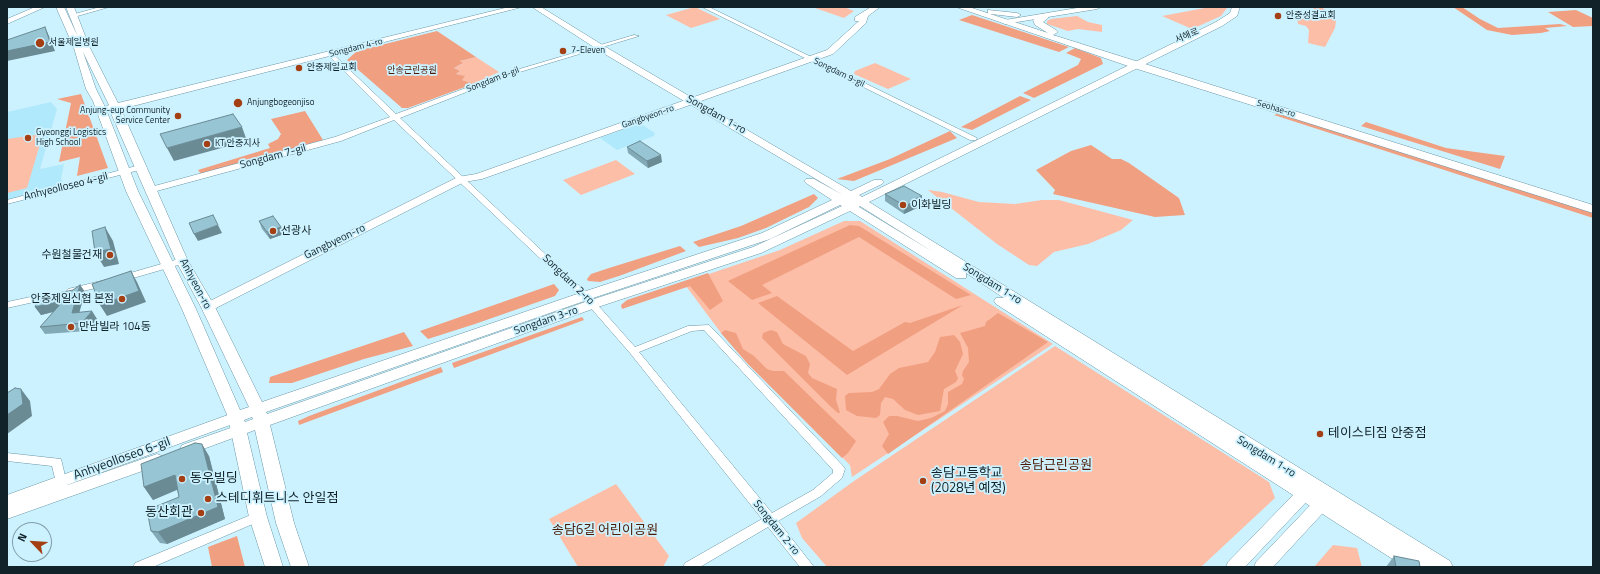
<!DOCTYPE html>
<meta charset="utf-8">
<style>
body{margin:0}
#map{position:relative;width:1600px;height:574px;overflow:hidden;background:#cdf2ff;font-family:"Titillium Web",sans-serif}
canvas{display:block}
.frame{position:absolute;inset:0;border:8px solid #112329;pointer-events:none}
.north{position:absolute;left:12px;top:522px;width:40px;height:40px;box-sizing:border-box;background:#cdf2ff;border:1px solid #829fa9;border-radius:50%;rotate:295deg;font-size:11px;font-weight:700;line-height:16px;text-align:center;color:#112329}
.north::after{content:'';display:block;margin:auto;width:14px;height:18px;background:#a43f14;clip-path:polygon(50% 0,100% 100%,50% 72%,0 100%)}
</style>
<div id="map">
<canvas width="1600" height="574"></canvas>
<div class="frame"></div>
<div class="north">N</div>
</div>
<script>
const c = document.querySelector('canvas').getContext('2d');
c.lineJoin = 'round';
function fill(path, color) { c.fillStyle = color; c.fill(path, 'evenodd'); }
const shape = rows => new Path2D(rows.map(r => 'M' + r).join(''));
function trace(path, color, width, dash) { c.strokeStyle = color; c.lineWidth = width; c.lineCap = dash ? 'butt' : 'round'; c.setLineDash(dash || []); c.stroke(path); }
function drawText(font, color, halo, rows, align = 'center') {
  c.font = font + ' "Titillium Web","Noto Sans KR",sans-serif'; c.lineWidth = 3.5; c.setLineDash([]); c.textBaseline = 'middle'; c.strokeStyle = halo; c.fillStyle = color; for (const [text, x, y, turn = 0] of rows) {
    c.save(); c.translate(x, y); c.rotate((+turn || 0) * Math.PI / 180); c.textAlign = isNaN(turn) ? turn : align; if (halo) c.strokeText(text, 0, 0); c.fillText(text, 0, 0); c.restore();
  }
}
fill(shape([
 [51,102,57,109,40,169,64,164,61,179,63,181,56,188,7,200,7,112],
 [638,124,641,124,655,133,654,136,617,150,600,138]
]), '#b1e9fc');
fill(shape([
 [695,7,720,19,691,28,666,15],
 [812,7,844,7,854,11,844,18],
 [1210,7,1227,8,1221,16,1192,29,1162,16],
 [1312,7,1322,7,1336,21,1335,28,1325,47,1308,43,1309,30,1306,26,1298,24,1296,14,1319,13],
 [1077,16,1088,22,1102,25,1102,32,1078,29,1068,31,1047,24,1047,21,1051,19],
 [476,57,499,72,473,84,464,81,462,80,464,76,456,74,460,71,454,68,462,64,460,61],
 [875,63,911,79,888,89,854,74,855,71],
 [43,134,27,188,7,193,7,139],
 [616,160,635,174,581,195,563,180],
 [928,190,942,192,979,202,1015,204,1042,200,1059,200,1133,220,1121,230,1088,244,1054,252,1037,266,1029,265,997,244],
 [844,221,860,221,1053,344,852,477,850,465,747,363,721,333,686,286,703,276,780,250],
 [1055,346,1269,482,1275,498,1201,567,827,567,802,538,796,523,854,481],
 [616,484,669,556,663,567,578,567,549,519],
 [1333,545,1357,548,1362,567,1314,567]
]), '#fdbea8');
fill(shape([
 [1453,7,1462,7,1480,19,1498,28,1560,24,1567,26,1545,28,1550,31,1541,33,1512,35,1487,30],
 [1576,10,1593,18,1593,26,1573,27,1548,12],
 [972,15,1069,47,1059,52,959,20],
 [437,31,476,57,460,61,463,63,454,68,460,71,456,74,465,76,462,80,473,84,408,108,402,108,347,60,357,51],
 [1075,48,1101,58,1103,64,1034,98,1023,93,1078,65,1081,59,1066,53],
 [81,94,108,168,77,176,80,157,59,162,71,103,57,99],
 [1020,96,1031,100,972,130,961,127],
 [305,111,323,140,201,174,198,170,270,148,268,144,278,139,281,134,271,119],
 [1277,114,1328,127,1593,212,1593,218,1274,115],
 [1366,122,1446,148,1505,156,1500,169,1361,126],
 [950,131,957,138,854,181,837,179,890,159],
 [1091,145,1112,159,1121,159,1129,163,1179,198,1185,215,1155,217,1053,194,1055,190,1036,170,1071,151],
 [814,194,818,198,809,207,766,228,738,238,699,247,693,242,741,226],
 [850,225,859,226,971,295,956,299,859,237,762,285,772,293,752,300,728,281],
 [680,246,686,251,619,276,600,282,588,281,587,279,591,274,609,268],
 [708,273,723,301,710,310,690,286,622,309,621,305,627,300],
 [554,284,559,290,555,296,475,324,428,339,420,331],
 [777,296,853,351,905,322,910,323,963,305,847,375,758,303],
 [998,313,1048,342,888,454,882,446,889,434,883,422,889,416,897,416,918,421,931,418,945,411,948,404,948,392,962,384,964,379,962,375,963,371,969,362,968,348,960,333,985,326,986,322],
 [582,317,584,320,454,368,452,363],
 [725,330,736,333,743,349,754,356,767,369,773,371,784,371,856,441,848,453,842,458,747,363,721,333],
 [771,330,777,332,783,344,806,356,810,364,808,373,812,378,837,389,836,400,840,413,838,413,830,406,762,338,763,333],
 [404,332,413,346,364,359,292,383,269,383,270,377],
 [954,335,960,342,963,354,955,371,958,378,956,382,944,389,940,411,918,415,905,410,893,399,885,397,881,403,880,415,876,418,857,416,846,410,845,396,849,393,872,392,879,389,890,374,899,368,928,362,935,352,940,337],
 [441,367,443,372,299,425,298,421,309,416],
 [237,536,245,567,212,567,208,547]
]), '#f19f81');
const minor = shape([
 [100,7,109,7,74,17,71,15,100,7],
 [702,7,709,7,977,138,976,140,970,140,702,7],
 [634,35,639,36,510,75,400,118,588,294,635,347,688,326,709,325,843,466,845,469,842,478,821,496,778,521,814,567,800,567,768,527,700,567,683,567,685,563,762,519,630,353,582,298,394,120,341,141,153,192,147,192,146,190,147,188,335,137,390,117,329,56,329,54,333,54,396,114,506,73,634,35],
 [704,330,833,470,833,473,813,490,772,513,639,352,692,331,704,330],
 [140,165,144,167,143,169,7,204,7,200,140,165],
 [182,258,185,259,186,261,185,263,123,281,119,278,120,276,182,258],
 [105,280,108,281,109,283,108,285,71,294,66,291,68,289,105,280],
 [49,293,54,296,52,298,7,308,7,302,49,293],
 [7,453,61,459,68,488,66,491,62,493,58,491,52,466,7,461,7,453],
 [258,512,262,514,264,517,262,520,153,567,133,567,135,563,258,512]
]);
const tertiary = shape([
 [35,7,45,7,7,24,7,19,35,7],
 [871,7,880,7,868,16,866,23,833,54,482,179,464,182,212,310,204,310,202,307,204,304,458,177,476,174,827,50,859,21,855,21,855,17,871,7],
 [236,412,241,413,243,417,241,421,56,489,157,454,162,456,164,460,162,464,7,519,7,495,236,412],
 [239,425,244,426,246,430,244,434,187,455,182,453,180,449,182,445,239,425],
 [1308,479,1313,481,1316,485,1310,498,1245,567,1226,567,1228,562,1298,490,1303,481,1308,479],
 [1327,492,1333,494,1335,498,1333,502,1273,567,1254,567,1256,562,1321,494,1327,492]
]);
const secondary = shape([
 [56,7,64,7,78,37,66,7,74,7,89,46,118,103,509,7,522,7,121,109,188,261,215,307,262,402,580,293,762,233,832,200,806,183,804,181,806,179,814,179,843,195,603,53,532,7,541,7,609,49,851,191,874,180,882,180,884,182,882,184,859,195,862,197,1216,22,1230,13,1232,7,1240,7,1237,16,1222,26,869,202,1450,561,1453,567,1405,567,996,304,994,301,996,298,1004,298,966,273,966,278,956,278,850,211,761,253,598,307,270,425,294,523,309,567,291,567,276,523,255,430,247,433,267,517,283,567,265,567,249,517,228,417,182,309,126,191,93,101,86,89,74,48,56,7],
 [83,52,109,105,105,107,96,89,83,52],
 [110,111,176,261,201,307,249,407,240,410,196,309,138,191,107,112,110,111],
 [840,205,842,206,753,247,588,301,267,414,266,412,590,299,770,239,840,205],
 [860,206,933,252,859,207,860,206],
 [252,417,253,419,245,422,244,420,252,417],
 [1083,7,1101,7,1097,9,1005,24,1001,22,1005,20,1083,7],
 [988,10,1017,13,1021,15,1017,17,991,14,988,14,988,10]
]);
const primary = shape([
 [956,7,969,7,1048,33,1035,25,1033,20,1042,14,1048,14,1048,18,1043,22,1056,30,1058,32,1053,35,1593,205,1593,213,1131,67,956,7]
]);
trace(minor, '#6a96a5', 1);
trace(tertiary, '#6a96a5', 1);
trace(secondary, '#6a96a5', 1);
trace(primary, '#6a96a5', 1);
fill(minor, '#fff');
fill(tertiary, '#fff');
fill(secondary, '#fff');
fill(primary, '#fff');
fill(shape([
 [627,147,662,162,648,168,628,153],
 [885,194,922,203,917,205,917,208,904,214,885,201],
 [259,221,281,227,284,234,270,239,262,229],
 [80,285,85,292,79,312,97,319,87,331,45,334,40,327,53,312,41,315,35,307,73,290],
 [209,456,225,519,167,544,160,543,151,531,179,497,177,490,153,500,144,487],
 [1394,556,1420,567,1386,567]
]), '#82a9b6');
fill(shape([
 [45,27,49,36,55,51,7,61,7,51],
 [242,127,247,141,174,161,167,148],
 [661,155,662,162,648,168,647,161],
 [922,196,922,203,917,205,917,208,904,214,905,206,915,199],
 [218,225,222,233,198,241,194,234],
 [105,227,113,241,119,264,104,267,95,252],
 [281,227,284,234,270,239,267,232],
 [131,271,137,282,146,302,107,316,100,305],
 [80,285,85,292,77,321,72,313],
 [63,301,68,308,41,315,35,307],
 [92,311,97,319,87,331,82,323],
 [21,389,30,401,32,416,7,434,7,415],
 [202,444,209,456,225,519,167,544,158,532,218,507],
 [175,475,183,487,153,500,144,487]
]), '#6a8a94');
const building = shape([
 [45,27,50,42,7,51,7,40,45,27],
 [233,114,242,127,167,148,160,134,233,114],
 [640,141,661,155,647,161,627,147,640,141],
 [904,186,922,196,915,199,917,200,905,206,885,194,904,186],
 [213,215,218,225,194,234,189,223,213,215],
 [273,216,281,227,267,232,259,221,273,216],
 [105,227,111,249,95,252,92,231,105,227],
 [131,271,139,291,100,305,92,284,131,271],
 [80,285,72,313,92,311,82,323,40,327,63,301,35,307,39,297,73,290,80,285],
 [15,388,21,389,23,404,7,415,7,393,15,388],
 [195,443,202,444,218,507,158,532,151,531,147,510,179,497,175,475,144,487,141,464,195,443],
 [1394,556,1419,561,1420,567,1396,567,1394,556]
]);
fill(building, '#97c5d4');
trace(building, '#6a8a94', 1);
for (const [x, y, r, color] of [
 [1278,16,4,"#a43f14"],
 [40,43,5,"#a43f14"],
 [563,51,4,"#a43f14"],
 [299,68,4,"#a43f14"],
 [238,103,5,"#a43f14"],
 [178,116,4,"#a43f14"],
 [28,138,4,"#a43f14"],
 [207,144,4,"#a43f14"],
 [903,205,4,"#a43f14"],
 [273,231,4,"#a43f14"],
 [110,255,4,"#a43f14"],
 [122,299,4,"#a43f14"],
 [71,327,4,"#a43f14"],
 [1320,434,4,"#a43f14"],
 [182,479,4,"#a43f14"],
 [923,481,4,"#a43f14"],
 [208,499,4,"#a43f14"],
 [201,513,4,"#a43f14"]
]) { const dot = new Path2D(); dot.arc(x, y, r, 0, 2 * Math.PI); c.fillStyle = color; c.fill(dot); trace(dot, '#cdf2ff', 1.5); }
drawText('9px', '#112329', '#cdf2ff', [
 ["안중성결교회",1286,16],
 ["서울제일병원",49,43],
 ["7-Eleven",571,51],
 ["안중제일교회",307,68],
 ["Anjungbogeonjiso",247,103],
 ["Anjung-eup Community",170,111,"right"],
 ["Service Center",170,121,"right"],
 ["Gyeonggi Logistics",36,133],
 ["High School",36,143],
 ["KT 안중지사",215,144]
], 'left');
drawText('9px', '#112329', '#cdf2ff', [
 ["서해로",1187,36,-23],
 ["Songdam 4-ro",356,48,-14],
 ["Songdam 9-gil",839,73,26],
 ["Songdam 8-gil",493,80,-21],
 ["Seohae-ro",1276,109,17],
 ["Gangbyeon-ro",648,117,-19]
]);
drawText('9px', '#4d1a06', '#cdf2ff', [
 ["안송근린공원",412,71]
]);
drawText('11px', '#112329', '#cdf2ff', [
 ["Songdam 1-ro",716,115,30],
 ["Songdam 7-gil",273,157,-15],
 ["Anhyeolloseo 4-gil",66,187,-14],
 ["Gangbyeon-ro",335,242,-26],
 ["Songdam 2-ro",568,280,44],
 ["Anhyeon-ro",195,284,62],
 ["Songdam 1-ro",992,284,32],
 ["Songdam 3-ro",546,321,-19],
 ["Songdam 1-ro",1266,457,32],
 ["Songdam 2-ro",776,528,51]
]);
drawText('11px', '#112329', '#cdf2ff', [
 ["이화빌딩",911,205],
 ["선광사",281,231],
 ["수원철물건재",102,255,"right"],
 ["안중제일신협 본점",114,299,"right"],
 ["만남빌라 104동",79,327]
], 'left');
drawText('13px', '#112329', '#cdf2ff', [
 ["테이스티짐 안중점",1328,434],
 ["송담고등학교",931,474],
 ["(2028년 예정)",931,489],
 ["동우빌딩",190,479],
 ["스테디휘트니스 안일점",216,499],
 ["동산회관",193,513,"right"]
], 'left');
drawText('13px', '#112329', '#cdf2ff', [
 ["Anhyeolloseo 6-gil",122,459,-20]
]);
drawText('13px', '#4d1a06', '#cdf2ff', [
 ["송담근린공원",1056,466],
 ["송담6길 어린이공원",605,531]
]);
</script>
